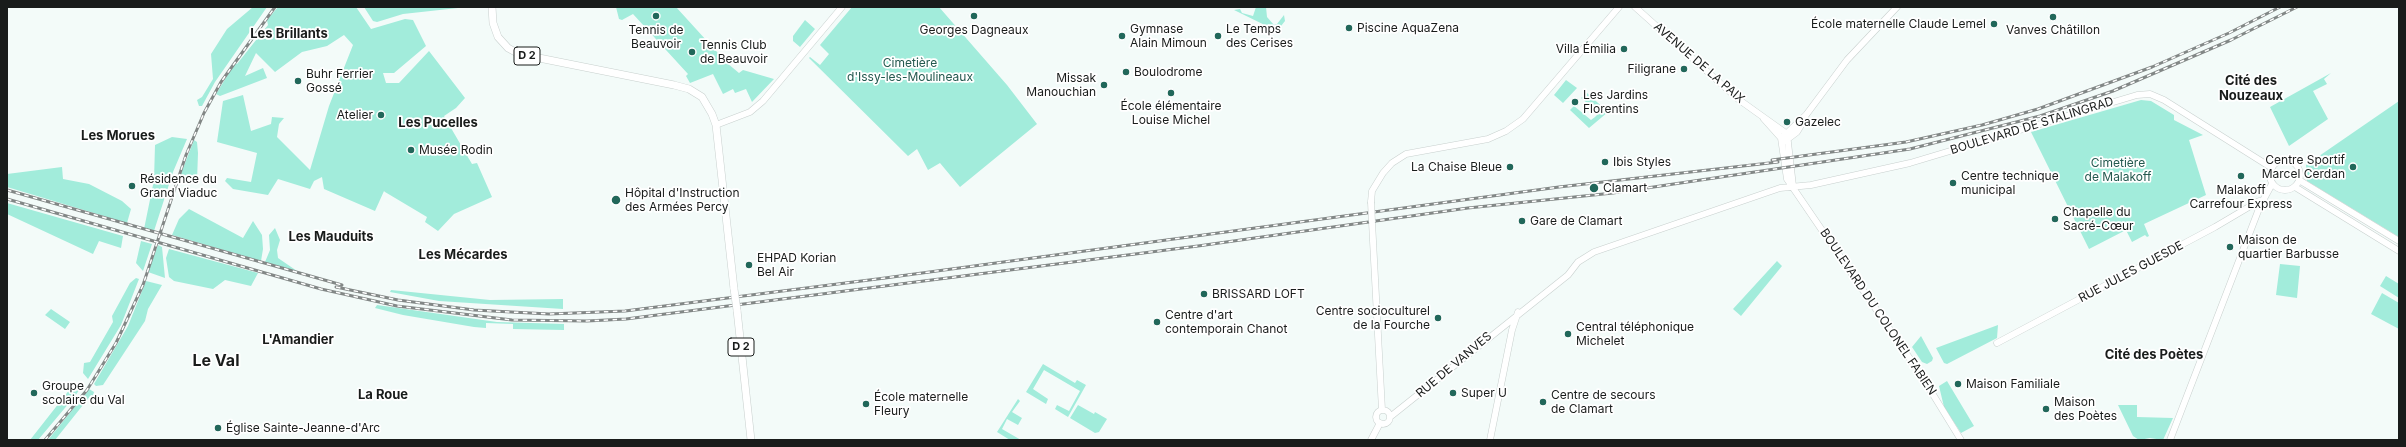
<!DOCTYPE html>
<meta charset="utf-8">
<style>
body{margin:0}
#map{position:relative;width:2406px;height:447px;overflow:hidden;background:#f3fbf9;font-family:Inter,sans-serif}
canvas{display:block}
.frame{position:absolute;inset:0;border:8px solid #191c1b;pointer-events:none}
</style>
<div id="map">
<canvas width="2406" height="447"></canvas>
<div class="frame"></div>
</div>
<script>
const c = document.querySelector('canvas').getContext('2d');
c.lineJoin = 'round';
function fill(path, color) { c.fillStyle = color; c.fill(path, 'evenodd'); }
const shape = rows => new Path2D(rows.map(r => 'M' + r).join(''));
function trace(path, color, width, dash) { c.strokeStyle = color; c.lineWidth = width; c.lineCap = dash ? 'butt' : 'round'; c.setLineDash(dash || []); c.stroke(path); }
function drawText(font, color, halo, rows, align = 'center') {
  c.font = font + ' Inter,sans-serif'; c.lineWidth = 3.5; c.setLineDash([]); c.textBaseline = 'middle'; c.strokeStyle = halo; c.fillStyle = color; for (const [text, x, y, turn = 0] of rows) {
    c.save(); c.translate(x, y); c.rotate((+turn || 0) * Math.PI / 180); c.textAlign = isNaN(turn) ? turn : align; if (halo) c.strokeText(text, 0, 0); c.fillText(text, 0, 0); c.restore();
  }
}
fill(shape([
 [253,7,267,7,215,82,202,106,199,106,197,100,202,97,213,79,211,54,227,29],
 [278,7,356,7,371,29,405,19,413,20,426,46,394,73,383,73,386,83,399,83,429,51,465,98,456,108,444,116,472,164,477,163,492,197,454,214,438,231,425,222,427,217,385,192,384,191,375,211,324,189,322,177,314,181,310,189,278,179,268,195,233,189,225,181,227,178,251,182,257,153,217,142,223,101,243,95,251,131,271,124,272,117,284,118,279,124,277,137,310,170,329,106,353,45,344,35,327,46,302,52,275,72,256,53,245,76,263,68,267,78,220,96,216,94,235,63,237,64,268,25,267,20],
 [364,7,467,7,403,14,377,22,373,21],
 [616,7,676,7,727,63,739,73,743,70,774,79,752,102,746,89,735,93,733,89,723,94,713,74,690,83,686,76,688,74,633,14,622,20,619,19],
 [852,7,939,7,1007,85,1037,124,960,187,940,163,928,170,917,149,908,156,809,58,810,57,820,65,829,54,820,45],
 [1256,7,1266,7,1267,17,1274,25,1277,24,1284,15,1285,21,1277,31,1234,10,1240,9,1242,13,1253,16],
 [805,20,815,29,800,47,793,41,793,36],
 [2331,73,2324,79,2327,84,2313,91,2328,119,2289,146,2270,107],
 [1566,80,1577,88,1563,103,1554,95],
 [1587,93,1608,112,1589,128,1570,110,1574,106,1591,120,1595,117,1599,113,1581,98],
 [2141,100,2151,101,2174,115,2174,120,2203,135,2189,140,2206,195,2144,224,2149,236,2147,237,2145,235,2132,242,2126,230,2089,249,2031,132],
 [2399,101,2399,237,2307,181,2306,165],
 [172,137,187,139,173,172,154,231,144,229,154,180,155,145],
 [194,140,197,142,198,153,197,181,180,176],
 [62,167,63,179,89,184,122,201,131,209,127,223,7,187,7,174],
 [7,203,123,236,121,248,99,241,93,254,7,214],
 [189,209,243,238,253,221,262,235,263,249,261,261,172,235,179,219],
 [275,228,280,240,277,250,278,258,297,271,265,262,270,250,269,235],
 [141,241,152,244,143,271,136,263],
 [158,245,162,247,165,278,148,272],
 [169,249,258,273,251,286,225,280,213,289,174,281,169,277,166,258],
 [1777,261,1782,266,1741,316,1733,309],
 [2280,264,2300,266,2297,298,2276,295],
 [2386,276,2399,284,2399,298,2380,286],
 [136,278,139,279,121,325,88,379,83,373,84,363,90,362,113,322,112,316,130,283],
 [146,281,162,285,148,309,145,321,103,385,96,386,94,384,128,326],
 [391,290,490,300,563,299,563,309,439,301,390,292],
 [2382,293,2399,303,2399,329,2371,314],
 [377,305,497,322,564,324,564,330,513,329,513,324,486,323,486,328,474,327,403,315,375,308],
 [51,309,70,322,65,329,45,315],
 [1998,325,1997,338,1947,364,1944,363,1936,348],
 [1921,336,1933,358,1932,361,1927,364,1922,362,1912,347],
 [1043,364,1075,383,1077,380,1086,385,1068,417,1055,409,1057,405,1069,411,1080,391,1044,370,1033,389,1048,399,1046,404,1026,392],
 [1947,381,1974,426,1961,433,1944,407,1939,386],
 [74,384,82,386,75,396,38,440,30,440],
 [89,389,94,392,93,396,91,395,55,440,48,440],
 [1018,399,1020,401,1012,412,1022,418,1018,425,1007,419,1002,429,1021,440,1010,440,997,432],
 [1078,405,1094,414,1095,412,1107,419,1099,432,1095,433,1070,418],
 [2118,405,2137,405,2137,417,2173,418,2163,440,2150,438,2139,440,2133,436]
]), '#a2ecdb');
const secondary = shape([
 [1635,7,1738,99,1787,134,1793,186],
 [1764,119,1781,138,1787,179,1921,375,1961,440],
 [716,125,750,112,763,101,842,7],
 [1784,136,1806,115,1847,60,1897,7],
 [1785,141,1797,132,1805,119],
 '2270 175a15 15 0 1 1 30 0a15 15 0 1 1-30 0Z',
 [2299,180,2399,241],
 [2295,187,2399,251],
 [1371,202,1372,191,1383,173,1392,163,1406,154,1488,139,1506,131,1523,119,1619,7],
 [1372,222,1382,410],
 [1997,343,2215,227,2259,201,2263,202],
 '1376 417a7 7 0 1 1 14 0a7 7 0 1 1-14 0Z',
 [1390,417,1568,275,1578,262,1594,252,1780,188,1811,185,1910,163,2137,95,2150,94,2164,100,2272,168],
 [1371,440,1380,423],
 [1490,440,1512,330,1518,312],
 [2170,440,2260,206,2272,184]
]);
const primary = shape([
 [492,7,493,23,498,37,508,48,519,54,674,85,689,89,702,97,712,114,716,125,734,289],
 [737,310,751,440]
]);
trace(secondary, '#c8d0ce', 7);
trace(primary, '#c8d0ce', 8);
trace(secondary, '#fff', 6);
trace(primary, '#fff', 7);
const rail = shape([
 [1772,160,1906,142,1982,125,2038,109,2152,67,2229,33,2280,7],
 [7,190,342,285],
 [7,199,321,289,397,306,512,320,587,321,626,319,1198,246,1468,208,1613,193,1910,149,2040,116,2113,91,2231,40,2297,7],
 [336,287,398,300,474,310,549,314,625,311,885,278,1559,187,1778,162],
 [45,440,87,390,116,343,143,285,186,155,204,113,221,82,275,7]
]);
trace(rail, '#828786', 3);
trace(rail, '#fff', 1.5, [4.5]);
const secondaryBridge = shape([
 [1371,202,1372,222]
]);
const primaryBridge = shape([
 [734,289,737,310]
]);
trace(secondaryBridge, '#c8d0ce', 7, []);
trace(primaryBridge, '#c8d0ce', 8, []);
trace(secondaryBridge, '#fff', 6);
trace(primaryBridge, '#fff', 7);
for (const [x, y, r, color] of [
 [656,16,4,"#21675a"],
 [974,16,4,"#21675a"],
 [2053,17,4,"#21675a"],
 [1994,24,4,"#21675a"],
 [1349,28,4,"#21675a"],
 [1122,36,4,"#21675a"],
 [1218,36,4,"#21675a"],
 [1624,49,4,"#21675a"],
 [692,52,4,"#21675a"],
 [1684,69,4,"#21675a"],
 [1126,72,4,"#21675a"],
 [298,81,4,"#21675a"],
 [1104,85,4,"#21675a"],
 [1171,93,4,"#21675a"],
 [1575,102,4,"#21675a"],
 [381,115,4,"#21675a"],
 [1787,122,4,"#21675a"],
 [411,150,4,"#21675a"],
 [1605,162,4,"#21675a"],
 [1510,167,4,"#21675a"],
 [2353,167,4,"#21675a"],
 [2241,176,4,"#21675a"],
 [1953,183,4,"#21675a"],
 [132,186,4,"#21675a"],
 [1594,188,5,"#21675a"],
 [616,200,5,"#21675a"],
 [2055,219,4,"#21675a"],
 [1522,221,4,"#21675a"],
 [2230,247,4,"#21675a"],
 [749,265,4,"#21675a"],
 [1204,294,4,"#21675a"],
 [1438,318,4,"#21675a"],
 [1157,322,4,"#21675a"],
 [1568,334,4,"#21675a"],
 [1958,384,4,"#21675a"],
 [34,393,4,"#21675a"],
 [1453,393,4,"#21675a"],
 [1543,402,4,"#21675a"],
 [866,404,4,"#21675a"],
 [2046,409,4,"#21675a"],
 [218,428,4,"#21675a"]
]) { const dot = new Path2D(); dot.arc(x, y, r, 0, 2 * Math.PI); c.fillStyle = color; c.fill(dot); trace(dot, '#fff', 1.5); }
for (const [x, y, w] of [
 [527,56,26],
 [741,347,26]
]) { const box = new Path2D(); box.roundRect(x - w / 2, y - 9, w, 18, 3); c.fillStyle = '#fff'; c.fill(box); trace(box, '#191c1b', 1); }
drawText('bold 11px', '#191c1b', null, [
 ["D 2",527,56],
 ["D 2",741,347]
]);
drawText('12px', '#191c1b', '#fff', [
 ["École maternelle Claude Lemel",1986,24,"right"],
 ["Piscine AquaZena",1357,28],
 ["Gymnase",1130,29],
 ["Alain Mimoun",1130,43],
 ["Le Temps",1226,29],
 ["des Cerises",1226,43],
 ["Tennis de",656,30,"center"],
 ["Beauvoir",656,44,"center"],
 ["Georges Dagneaux",974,30,"center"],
 ["Vanves Châtillon",2053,30,"center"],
 ["Tennis Club",700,45],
 ["de Beauvoir",700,59],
 ["Villa Émilia",1616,49,"right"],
 ["Filigrane",1676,69,"right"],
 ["Boulodrome",1134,72],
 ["Buhr Ferrier",306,74],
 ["Gossé",306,88],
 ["Missak",1096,78,"right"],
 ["Manouchian",1096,92,"right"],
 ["Les Jardins",1583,95],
 ["Florentins",1583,109],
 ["École élémentaire",1171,106,"center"],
 ["Louise Michel",1171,120,"center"],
 ["Atelier",373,115,"right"],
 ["Gazelec",1795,122],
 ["Musée Rodin",419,150],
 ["Centre Sportif",2345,160,"right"],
 ["Marcel Cerdan",2345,174,"right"],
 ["Ibis Styles",1613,162],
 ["La Chaise Bleue",1502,167,"right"],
 ["Centre technique",1961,176],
 ["municipal",1961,190],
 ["Résidence du",140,179],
 ["Grand Viaduc",140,193],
 ["Clamart",1603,188],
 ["Malakoff",2241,190,"center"],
 ["Carrefour Express",2241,204,"center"],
 ["Hôpital d'Instruction",625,193],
 ["des Armées Percy",625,207],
 ["Chapelle du",2063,212],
 ["Sacré-Cœur",2063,226],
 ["Gare de Clamart",1530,221],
 ["Maison de",2238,240],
 ["quartier Barbusse",2238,254],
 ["EHPAD Korian",757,258],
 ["Bel Air",757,272],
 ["BRISSARD LOFT",1212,294],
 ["Centre socioculturel",1430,311,"right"],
 ["de la Fourche",1430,325,"right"],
 ["Centre d'art",1165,315],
 ["contemporain Chanot",1165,329],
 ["Central téléphonique",1576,327],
 ["Michelet",1576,341],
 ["Maison Familiale",1966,384],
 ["Groupe",42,386],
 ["scolaire du Val",42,400],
 ["Super U",1461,393],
 ["Centre de secours",1551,395],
 ["de Clamart",1551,409],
 ["École maternelle",874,397],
 ["Fleury",874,411],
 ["Maison",2054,402],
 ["des Poètes",2054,416],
 ["Église Sainte-Jeanne-d'Arc",226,428]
], 'left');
drawText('12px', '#24594f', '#fff', [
 ["Cimetière",910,63],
 ["d'Issy-les-Moulineaux",910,77],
 ["Cimetière",2118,163],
 ["de Malakoff",2118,177]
]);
drawText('12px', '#191c1b', '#fff', [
 ["AVENUE DE LA PAIX",1699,63,41],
 ["BOULEVARD DE STALINGRAD",2032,126,-17],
 ["RUE JULES GUESDE",2131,272,-28],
 ["BOULEVARD DU COLONEL FABIEN",1878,312,56],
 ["RUE DE VANVES",1454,365,-40]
]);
drawText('bold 13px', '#191c1b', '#fff', [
 ["Les Brillants",289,34],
 ["Cité des",2251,81],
 ["Nouzeaux",2251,96],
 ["Les Pucelles",438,123],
 ["Les Morues",118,136],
 ["Les Mauduits",331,237],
 ["Les Mécardes",463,255],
 ["L'Amandier",298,340],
 ["Cité des Poètes",2154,355],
 ["La Roue",383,395]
]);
drawText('bold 16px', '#191c1b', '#fff', [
 ["Le Val",216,361]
]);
</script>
